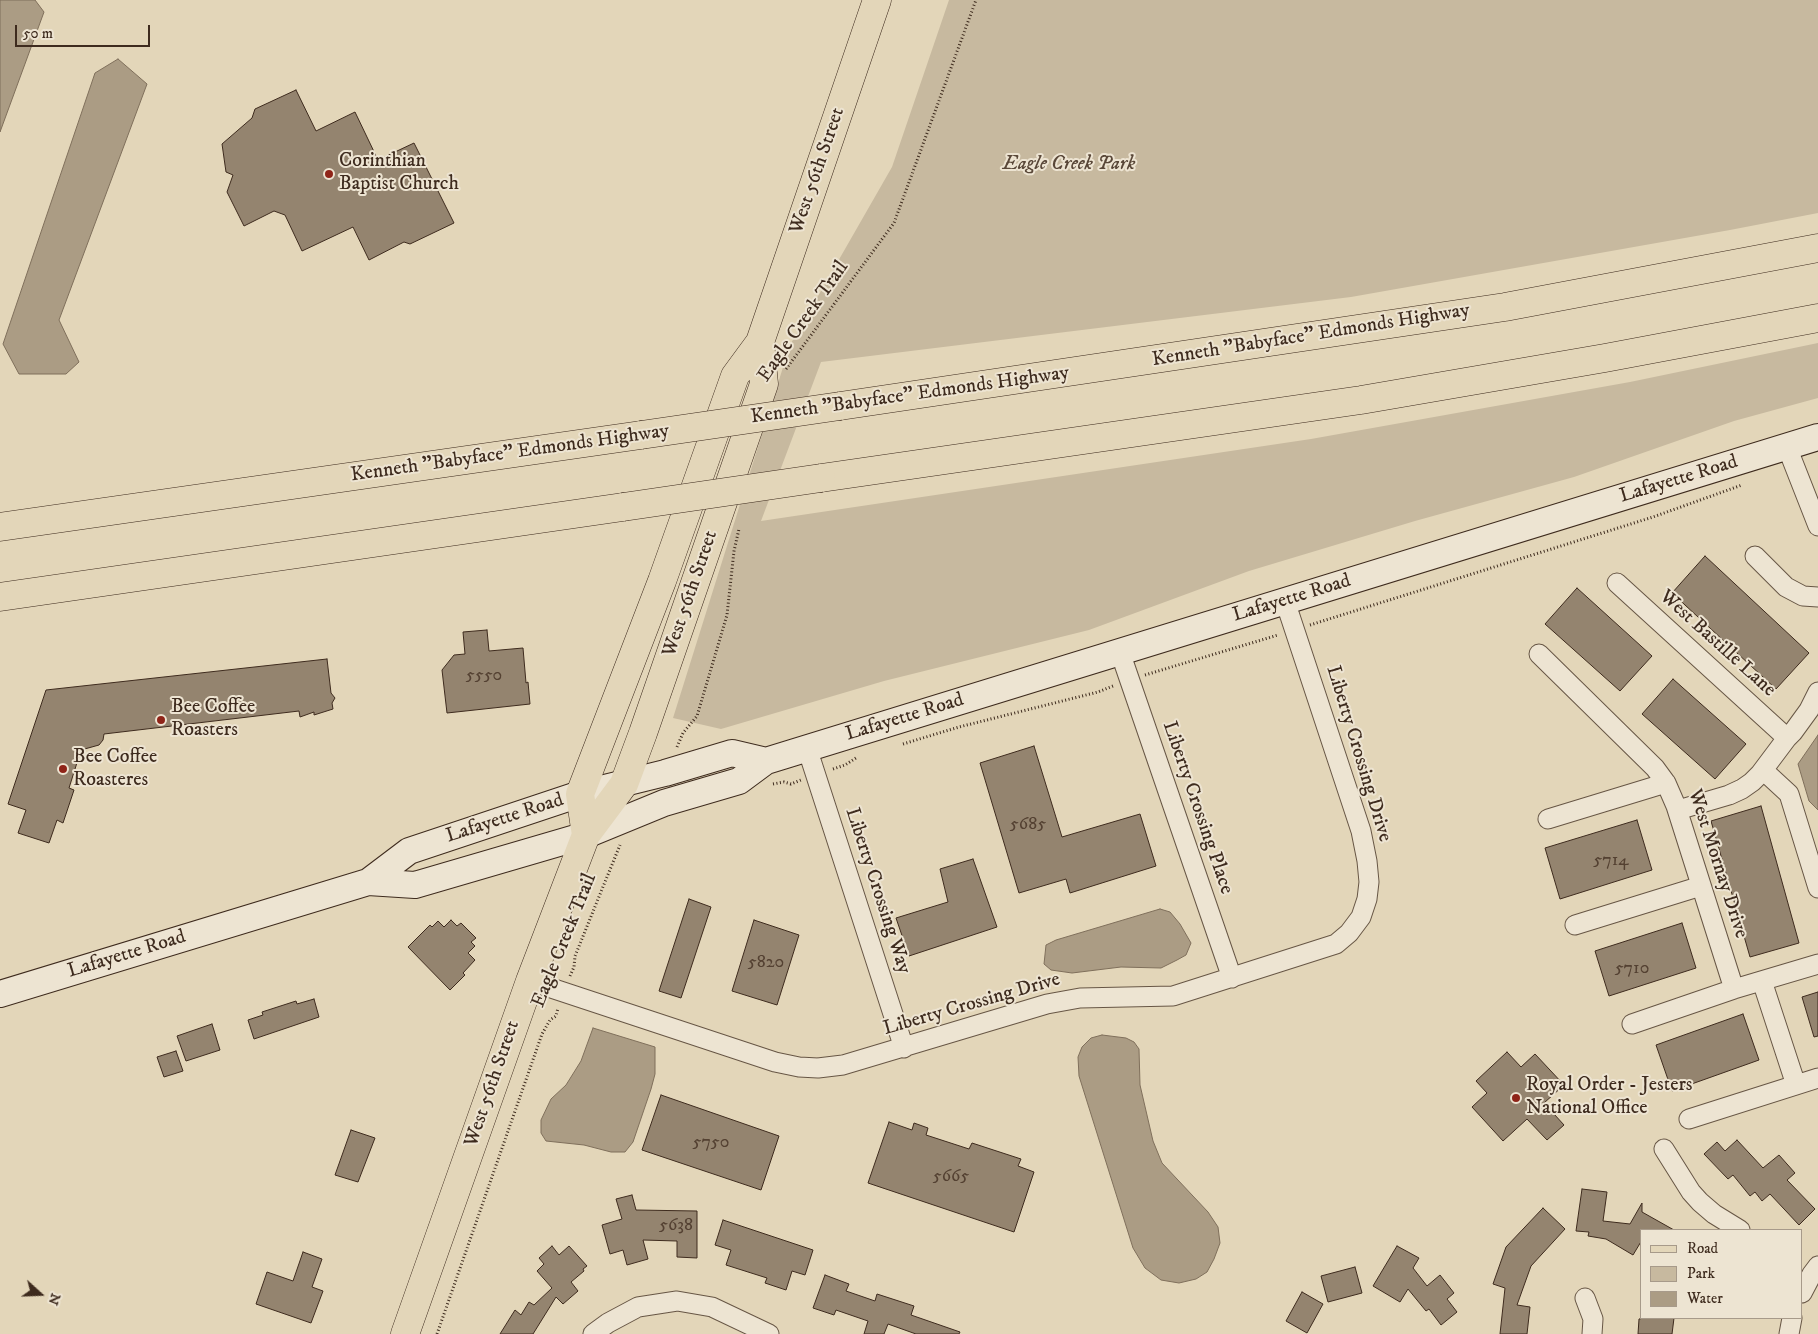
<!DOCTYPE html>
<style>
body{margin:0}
#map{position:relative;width:1818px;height:1334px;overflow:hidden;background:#e3d6b9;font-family:"IM FELL DW Pica",serif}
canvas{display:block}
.legend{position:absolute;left:1640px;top:1229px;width:162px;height:90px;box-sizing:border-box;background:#ede4d2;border:1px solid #a79a8a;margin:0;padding:6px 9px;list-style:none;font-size:15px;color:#3e2b1e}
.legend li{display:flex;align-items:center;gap:10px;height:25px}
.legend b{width:25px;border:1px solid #a79a8a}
.north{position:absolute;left:15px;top:1269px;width:50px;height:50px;-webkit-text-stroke:4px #ede4d2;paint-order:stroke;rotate:110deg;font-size:14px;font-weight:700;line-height:20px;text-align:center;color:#3e2b1e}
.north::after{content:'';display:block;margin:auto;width:18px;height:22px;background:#3e2b1e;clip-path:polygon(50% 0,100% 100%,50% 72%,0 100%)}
.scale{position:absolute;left:15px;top:25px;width:135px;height:22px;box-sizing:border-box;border:2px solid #3e2b1e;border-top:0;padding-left:6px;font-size:15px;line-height:18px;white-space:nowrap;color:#3e2b1e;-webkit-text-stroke:4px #ede4d2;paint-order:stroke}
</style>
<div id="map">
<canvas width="1818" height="1334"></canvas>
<ul class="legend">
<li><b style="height:6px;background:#e3d6b9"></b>Road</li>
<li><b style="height:14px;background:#c7b99f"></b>Park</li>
<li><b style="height:14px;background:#ab9c84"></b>Water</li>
</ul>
<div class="north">N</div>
<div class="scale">50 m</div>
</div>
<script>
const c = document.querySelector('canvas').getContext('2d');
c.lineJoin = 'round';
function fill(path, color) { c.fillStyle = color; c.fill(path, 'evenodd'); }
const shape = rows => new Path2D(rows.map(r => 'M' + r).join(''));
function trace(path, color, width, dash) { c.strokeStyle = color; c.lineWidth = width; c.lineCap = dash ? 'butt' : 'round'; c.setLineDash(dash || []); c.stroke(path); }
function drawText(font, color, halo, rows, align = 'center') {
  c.font = font + ' "IM FELL DW Pica",serif'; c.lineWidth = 4; c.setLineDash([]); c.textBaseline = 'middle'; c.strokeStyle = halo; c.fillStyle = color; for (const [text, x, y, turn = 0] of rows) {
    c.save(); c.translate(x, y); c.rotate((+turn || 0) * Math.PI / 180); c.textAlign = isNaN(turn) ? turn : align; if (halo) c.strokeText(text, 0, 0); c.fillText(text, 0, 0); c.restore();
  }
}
fill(shape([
 [949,0,1818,0,1818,213,1730,230,1351,297,821,362,761,521,1311,439,1630,382,1818,343,1818,398,1734,421,1574,477,1415,521,1249,571,1089,630,884,681,721,729,673,718,790,345,892,167]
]), '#c7b99f');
const water = shape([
 [0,0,35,0,44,12,0,132,0,0],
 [118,59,147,84,59,320,79,362,66,374,19,374,3,344,95,73,118,59],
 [1818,735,1818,810,1809,801,1798,764,1818,735],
 [1160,909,1170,912,1180,924,1191,943,1186,955,1177,960,1161,968,1121,967,1072,973,1051,970,1044,964,1046,945,1056,940,1160,909],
 [593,1028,655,1047,655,1074,651,1089,633,1142,625,1152,611,1152,584,1145,546,1141,541,1133,541,1120,551,1099,566,1085,581,1061,593,1028],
 [1102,1035,1126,1038,1134,1042,1139,1049,1140,1085,1153,1141,1162,1163,1208,1212,1218,1227,1220,1243,1214,1259,1207,1272,1196,1279,1179,1283,1161,1280,1145,1268,1133,1248,1079,1076,1078,1057,1082,1047,1091,1038,1102,1035]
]);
fill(water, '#ab9c84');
trace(water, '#7f6f5b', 1);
const building = shape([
 [296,90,316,131,355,112,378,160,414,143,454,223,410,244,404,242,369,260,353,227,302,251,285,215,274,211,244,226,227,192,233,175,226,172,222,144,252,118,255,109,296,90],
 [1705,556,1809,653,1776,689,1672,593,1705,556],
 [1577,588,1652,656,1620,691,1545,624,1577,588],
 [487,630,489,651,523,648,526,683,528,682,530,704,447,713,442,670,454,655,465,654,463,632,487,630],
 [327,659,331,693,335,698,332,703,333,709,314,715,314,712,300,717,299,711,104,734,103,740,99,745,81,750,69,788,74,790,63,823,57,820,49,843,18,833,26,810,8,804,46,690,327,659],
 [1673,679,1746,744,1715,779,1642,714,1673,679],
 [1034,746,1062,837,1140,814,1156,866,1070,893,1066,879,1019,893,980,763,1034,746],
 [1761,806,1799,943,1750,957,1711,821,1761,806],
 [1637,820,1652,870,1560,899,1545,848,1637,820],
 [973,859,997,927,909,956,896,918,948,902,940,869,973,859],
 [689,899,711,907,681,998,659,991,689,899],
 [451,920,457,926,461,923,476,938,471,942,475,946,468,953,475,960,463,973,465,975,450,990,408,947,430,925,432,927,438,921,444,927,451,920],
 [754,920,799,935,777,1005,732,991,754,920],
 [1682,923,1696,968,1609,996,1595,951,1682,923],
 [1818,992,1818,1036,1814,1037,1802,997,1818,992],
 [314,999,319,1017,254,1039,248,1020,263,1015,262,1012,296,1001,297,1004,314,999],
 [1743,1014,1759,1060,1672,1091,1656,1045,1743,1014],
 [212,1024,220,1050,186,1061,177,1036,212,1024],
 [176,1051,183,1071,164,1077,157,1057,176,1051],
 [1507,1052,1521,1067,1535,1054,1564,1085,1544,1103,1564,1125,1547,1140,1527,1119,1503,1141,1472,1107,1487,1093,1476,1081,1507,1052],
 [661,1095,779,1136,761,1190,642,1150,661,1095],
 [889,1122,912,1130,914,1123,928,1128,926,1135,969,1149,972,1143,1021,1159,1018,1166,1034,1172,1014,1232,868,1183,889,1122],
 [351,1130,375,1138,358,1182,335,1175,351,1130],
 [1737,1140,1763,1168,1779,1155,1795,1173,1787,1180,1815,1209,1799,1225,1770,1194,1762,1201,1755,1192,1750,1196,1733,1175,1728,1179,1704,1154,1717,1142,1725,1151,1737,1140],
 [1582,1189,1607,1192,1603,1221,1630,1224,1642,1203,1642,1212,1674,1230,1642,1230,1642,1240,1633,1255,1606,1239,1588,1236,1589,1232,1576,1231,1582,1189],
 [632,1195,636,1210,697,1211,697,1258,677,1257,677,1241,643,1240,648,1259,627,1265,623,1250,610,1254,602,1225,622,1219,616,1199,632,1195],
 [1543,1208,1565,1229,1531,1266,1517,1305,1530,1307,1527,1334,1500,1334,1505,1288,1493,1284,1506,1247,1543,1208],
 [723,1220,813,1250,805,1275,792,1271,786,1290,765,1283,767,1278,726,1265,731,1250,715,1245,723,1220],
 [552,1246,559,1255,569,1246,587,1266,583,1269,584,1271,571,1282,578,1291,563,1304,556,1297,533,1334,500,1334,515,1310,521,1315,529,1302,534,1305,552,1288,537,1271,544,1264,539,1258,552,1246],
 [1397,1246,1419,1258,1413,1268,1427,1286,1440,1275,1454,1293,1447,1299,1457,1312,1441,1325,1429,1309,1426,1311,1408,1289,1400,1302,1373,1286,1397,1246],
 [303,1252,322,1259,312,1287,323,1291,311,1323,256,1304,267,1272,293,1281,303,1252],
 [1355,1267,1362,1293,1328,1302,1321,1276,1355,1267],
 [825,1275,849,1284,846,1291,875,1301,877,1294,914,1306,911,1315,960,1332,959,1334,916,1334,888,1324,884,1334,864,1334,868,1321,836,1310,834,1315,813,1308,825,1275],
 [1302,1292,1323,1304,1307,1333,1286,1321,1302,1292],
 [1644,1318,1674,1318,1672,1334,1638,1334,1639,1319,1644,1318]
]);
fill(building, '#94846f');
trace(building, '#3e2b1e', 1);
const street = shape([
 [1787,447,1818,526],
 [1755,556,1786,587,1803,596,1818,597],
 [1617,583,1787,738],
 [1120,652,1232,978],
 [1539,654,1655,768,1666,783,1676,806,1734,989],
 [807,748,904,1048],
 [1763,770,1789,794,1818,888],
 [1678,810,1729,795,1742,789,1752,782,1760,774,1787,738,1793,732,1809,710,1818,692],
 [1548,819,1666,783],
 [1575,925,1701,886],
 [530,981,775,1062,799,1067,818,1068,843,1065,1047,1004,1080,998,1173,996,1336,944,1349,933,1361,917,1367,899,1369,882,1367,861,1361,831,1285,601],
 [1762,981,1796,1085],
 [1632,1024,1734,989,1818,964],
 [1689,1119,1818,1078],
 [1664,1149,1691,1192,1700,1202,1714,1214,1740,1230],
 [1802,1293,1812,1274,1818,1266],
 [1585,1298,1593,1319,1592,1334],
 [593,1334,608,1323,638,1307,677,1301,712,1307,769,1334],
 [1789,1334,1792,1318]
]);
const secondary = shape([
 [368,882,415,885,586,835,664,803,739,781,766,761,1818,437],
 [0,994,368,882,409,851,580,794,665,773,732,753,766,761]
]);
const primary = shape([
 [586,835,580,794,662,581,735,376,760,342,877,0],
 [405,1334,530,981,586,835,624,784,643,733,764,384,760,342]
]);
const highway = shape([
 [840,406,1505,307,1818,248],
 [821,478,1361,400,1605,358,1818,318],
 [0,527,641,435],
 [0,597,623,507]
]);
trace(street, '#675645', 21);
trace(secondary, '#3e2b1e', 28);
trace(primary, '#3e2b1e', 29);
trace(highway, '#3e2b1e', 29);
trace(shape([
 [786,369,894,223,976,0],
 [1310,625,1653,517,1742,485],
 [1145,675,1278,635],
 [903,744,959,727,1098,692,1113,686],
 [677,747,683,733,697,716,727,615,734,551,739,529],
 [833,769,845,765,856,758],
 [773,784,784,782,791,784,801,780],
 [570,976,574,967,575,956,620,845],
 [437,1334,542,1034,550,1020,556,1016,558,1008]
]), '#3e2b1e', 3, [1, 2.5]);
trace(street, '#ede4d2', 19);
trace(secondary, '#ede4d2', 26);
trace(primary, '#e3d6b9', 28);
trace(highway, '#e3d6b9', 28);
const highwayBridge = shape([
 [641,435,840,406],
 [623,507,821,478]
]);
trace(highwayBridge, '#3e2b1e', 29, []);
trace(highwayBridge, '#e3d6b9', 28);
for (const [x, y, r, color] of [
 [329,174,5,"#8f2418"],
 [161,720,5,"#8f2418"],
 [63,769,5,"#8f2418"],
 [1516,1098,5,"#8f2418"]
]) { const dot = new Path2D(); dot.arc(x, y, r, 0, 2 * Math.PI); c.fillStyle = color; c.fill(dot); trace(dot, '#ede4d2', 2); }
drawText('18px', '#544132', null, [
 ["5550",484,676],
 ["5685",1028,825],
 ["5714",1611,861],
 ["5820",766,963],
 ["5710",1632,969],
 ["5750",711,1143],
 ["5665",951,1177],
 ["5638",676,1226]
]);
drawText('20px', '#3e2b1e', '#ede4d2', [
 ["Corinthian",339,162],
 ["Baptist Church",339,185],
 ["Bee Coffee",171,708],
 ["Roasters",171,731],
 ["Bee Coffee",73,758],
 ["Roasteres",73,781],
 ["Royal Order - Jesters",1526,1086],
 ["National Office",1526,1109]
], 'left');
drawText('italic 20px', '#594738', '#ede4d2', [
 ["Eagle Creek Park",1069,165]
]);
drawText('20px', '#3e2b1e', '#ede4d2', [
 ["West 56th Street",818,171,-71],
 ["Eagle Creek Trail",804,322,-55],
 ["Kenneth \"Babyface\" Edmonds Highway",1311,336,-9],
 ["Kenneth \"Babyface\" Edmonds Highway",910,396,-8],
 ["Kenneth \"Babyface\" Edmonds Highway",510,454,-8],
 ["Lafayette Road",1679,480,-17],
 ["West 56th Street",691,594,-71],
 ["Lafayette Road",1292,599,-17],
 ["West Bastille Lane",1717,644,42],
 ["Lafayette Road",905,718,-17],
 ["Liberty Crossing Drive",1358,754,73],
 ["Liberty Crossing Place",1197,808,71],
 ["Lafayette Road",505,819,-18],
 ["West Mornay Drive",1717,864,72],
 ["Liberty Crossing Way",877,891,72],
 ["Eagle Creek Trail",565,941,-68],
 ["Lafayette Road",127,955,-17],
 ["Liberty Crossing Drive",972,1005,-16],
 ["West 56th Street",493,1084,-71]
]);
</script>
